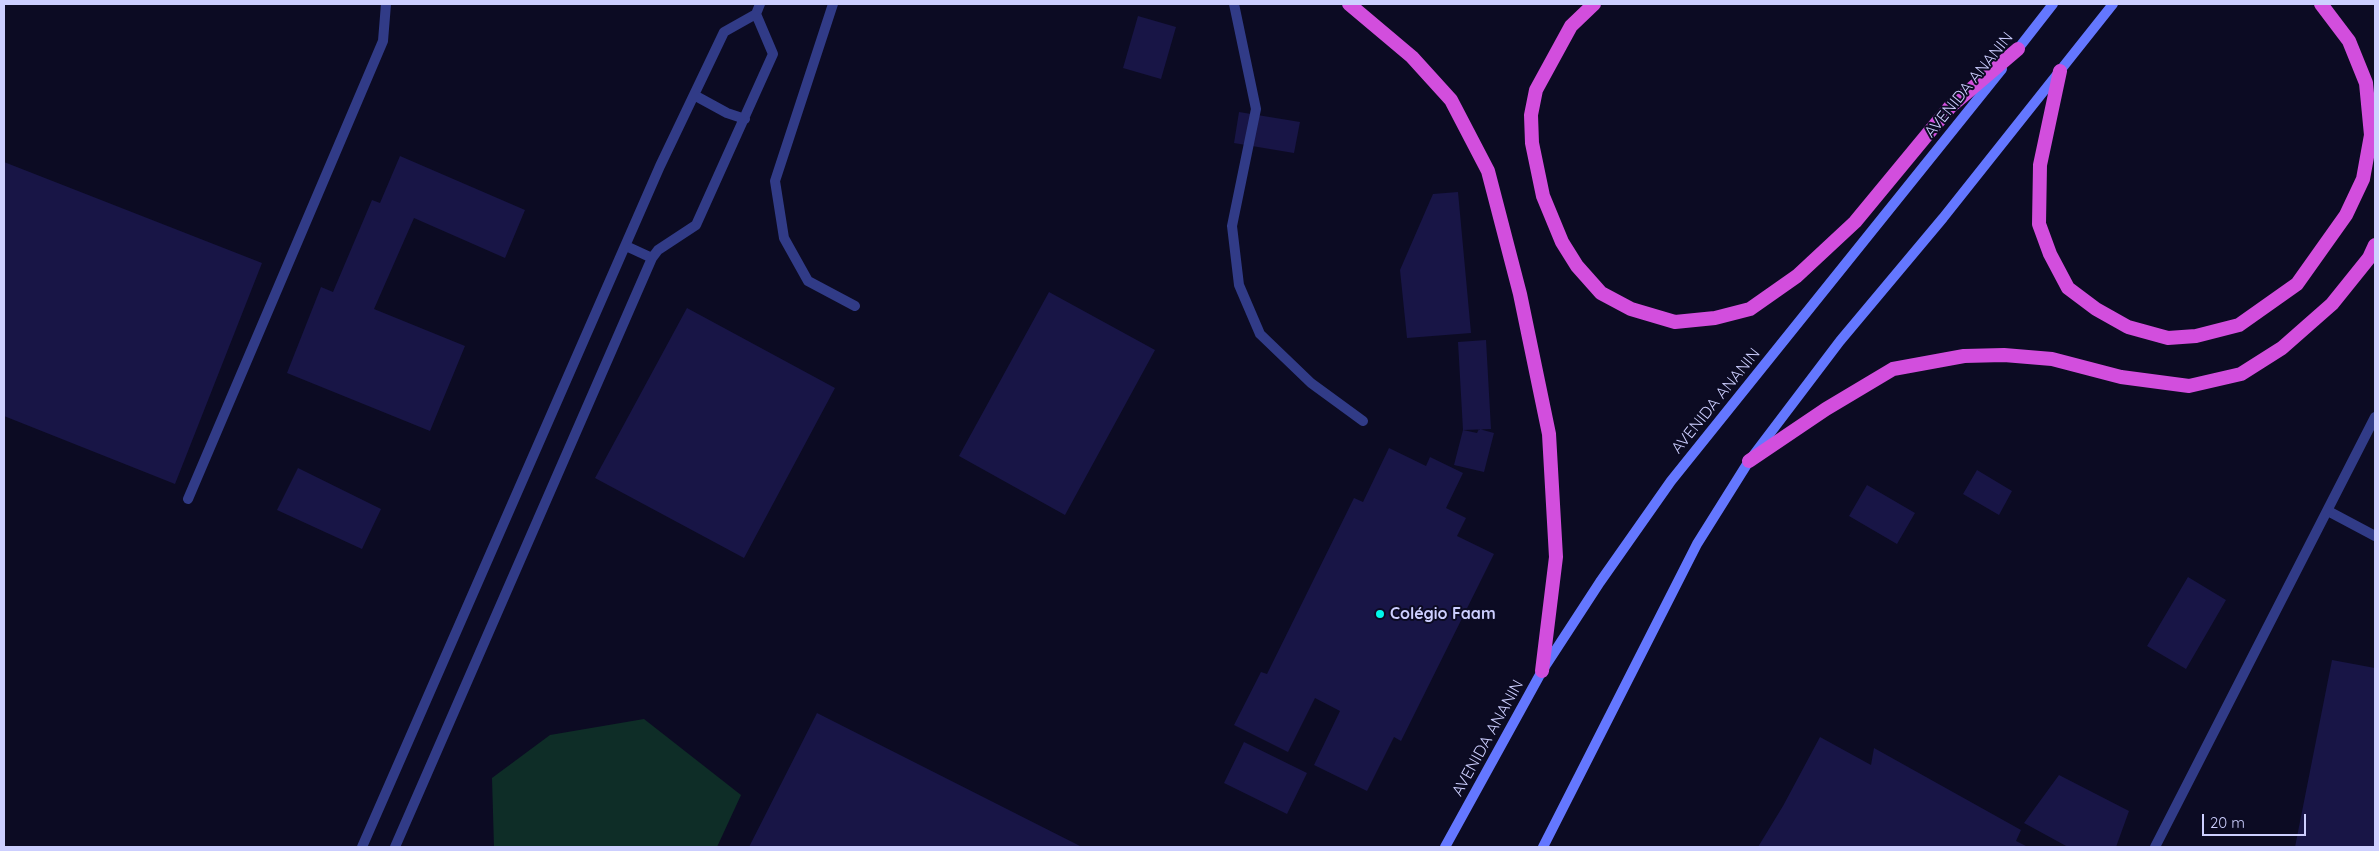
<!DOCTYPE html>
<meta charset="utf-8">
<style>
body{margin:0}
#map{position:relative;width:2379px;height:851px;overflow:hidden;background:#0c0b23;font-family:Quicksand,sans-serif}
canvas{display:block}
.frame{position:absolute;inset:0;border:5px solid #cdcfff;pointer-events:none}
.scale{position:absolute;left:2202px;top:814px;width:104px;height:22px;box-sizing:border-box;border:2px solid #cdcfff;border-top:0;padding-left:6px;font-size:15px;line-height:18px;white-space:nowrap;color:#cdcfff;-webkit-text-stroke:4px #0c0b23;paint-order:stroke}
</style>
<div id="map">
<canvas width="2379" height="851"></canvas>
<div class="frame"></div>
<div class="scale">20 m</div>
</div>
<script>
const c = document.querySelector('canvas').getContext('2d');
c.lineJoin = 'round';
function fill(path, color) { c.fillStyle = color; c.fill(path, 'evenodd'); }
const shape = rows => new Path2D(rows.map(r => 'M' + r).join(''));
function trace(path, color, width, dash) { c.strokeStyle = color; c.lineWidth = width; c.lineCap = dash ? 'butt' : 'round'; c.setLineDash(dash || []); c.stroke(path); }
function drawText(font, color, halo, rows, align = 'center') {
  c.font = font + ' Quicksand,sans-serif'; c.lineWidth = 4; c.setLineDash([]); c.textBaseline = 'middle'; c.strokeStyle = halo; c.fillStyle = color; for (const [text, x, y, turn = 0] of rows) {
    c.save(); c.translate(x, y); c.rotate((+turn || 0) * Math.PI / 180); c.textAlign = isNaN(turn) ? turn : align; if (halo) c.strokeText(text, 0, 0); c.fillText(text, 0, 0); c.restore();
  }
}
fill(shape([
 [644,719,741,795,717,847,494,847,492,778,550,735]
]), '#0e2d27');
fill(shape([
 [1138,16,1176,27,1161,79,1123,68],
 [1239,112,1300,122,1294,153,1234,143],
 [400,156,525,210,505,258,414,218,374,309,465,346,430,431,287,373,321,287,333,292,372,200,380,203],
 [4,162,262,263,175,484,4,416],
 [1458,192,1471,333,1407,338,1400,270,1433,194],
 [1049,292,1155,350,1065,515,959,456],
 [687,308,835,388,744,558,595,478],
 [1486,340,1491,429,1463,430,1458,342],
 [1479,429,1494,433,1484,472,1454,465,1463,430,1477,433],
 [1389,448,1426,466,1430,457,1463,473,1446,508,1466,518,1457,536,1494,554,1401,741,1394,737,1367,791,1314,765,1340,711,1315,698,1288,752,1234,725,1261,672,1267,674,1354,498,1363,502],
 [298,468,381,509,362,549,277,510],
 [1977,470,2012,491,1999,515,1963,494],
 [1867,485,1915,513,1897,544,1849,516],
 [2188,577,2226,600,2186,669,2147,646],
 [2332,660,2375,668,2375,847,2295,847],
 [817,713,1082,847,749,847],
 [1820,737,1871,765,1874,748,2021,830,2016,841,2028,847,1758,847,1783,806],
 [1244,742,1307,773,1287,814,1224,783],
 [2059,775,2129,811,2116,847,2068,847,2024,823]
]), '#181546');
trace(shape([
 [833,4,775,181,784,238,808,281,855,306],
 [1234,4,1256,109,1232,226,1239,285,1260,334,1311,383,1363,421],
 [188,499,383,41,386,4],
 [2328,511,2375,536],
 [2155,847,2375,417]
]), '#313b87', 10);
trace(shape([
 [694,95,727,113,745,119],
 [626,246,652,258],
 [362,847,660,166,724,32,756,14,760,4],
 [395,847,652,258,658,250,696,225,773,54,756,14]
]), '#313b87', 10);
trace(shape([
 [2014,54,2053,4],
 [1445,847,1542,671,1600,582,1671,481,2002,69],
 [1543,847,1697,544,1749,461,1840,341,1943,218,2113,4]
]), '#6477ff', 10);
trace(shape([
 [1349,4,1412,57,1451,100,1488,171,1520,294,1549,434,1556,557,1542,671],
 [1594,4,1571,26,1536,90,1531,115,1532,143,1543,196,1562,242,1577,266,1601,293,1631,309,1675,322,1715,318,1750,309,1797,276,1855,222,1950,107,2018,49],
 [2060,71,2040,165,2039,224,2050,254,2068,288,2096,309,2128,327,2168,338,2196,336,2239,325,2297,284,2346,215,2363,179,2371,135,2366,83,2349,41,2321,4],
 [1749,461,1826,409,1893,369,1964,356,2004,355,2052,359,2121,377,2189,386,2241,374,2282,348,2332,304,2369,258,2375,245]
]), '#d24edd', 14);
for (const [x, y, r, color] of [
 [1380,614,5,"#00f8eb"]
]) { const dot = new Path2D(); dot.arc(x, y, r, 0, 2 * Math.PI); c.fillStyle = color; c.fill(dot); trace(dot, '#0c0b23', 2); }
drawText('16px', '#cdcfff', '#0c0b23', [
 ["AVENIDA ANANIN",1969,85,-51],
 ["AVENIDA ANANIN",1716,401,-51],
 ["AVENIDA ANANIN",1488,738,-61]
]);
drawText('bold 16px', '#cdcfff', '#0c0b23', [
 ["Colégio Faam",1390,614]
], 'left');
</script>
